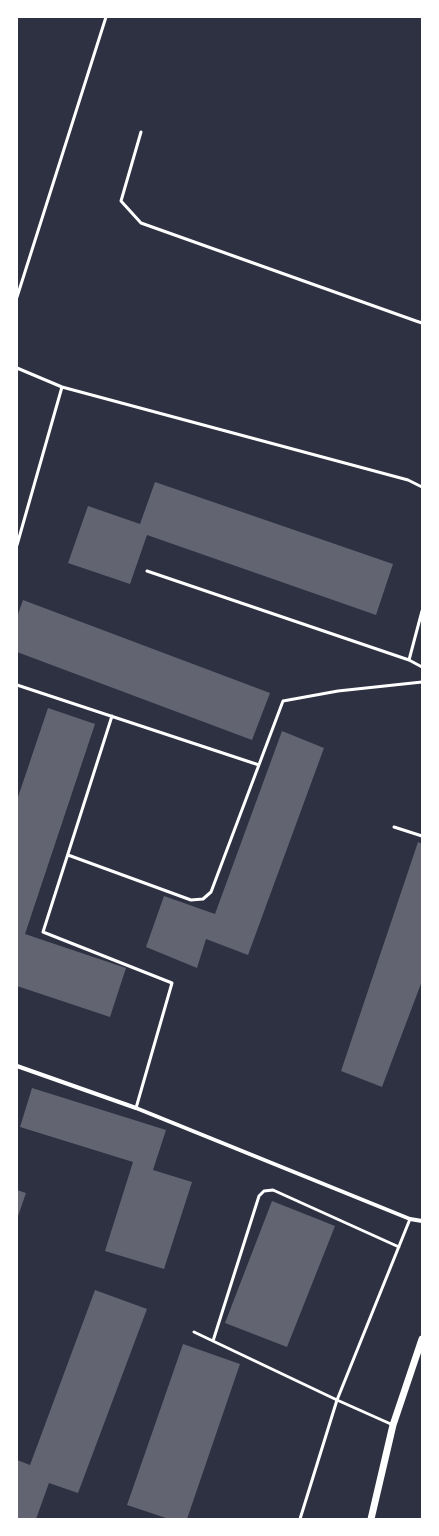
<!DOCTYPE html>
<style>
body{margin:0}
#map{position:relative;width:439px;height:1536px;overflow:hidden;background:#2d3142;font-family:"PT Serif",serif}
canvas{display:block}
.frame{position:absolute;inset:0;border:18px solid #fff;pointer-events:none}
</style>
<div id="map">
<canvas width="439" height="1536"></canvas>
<div class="frame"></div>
</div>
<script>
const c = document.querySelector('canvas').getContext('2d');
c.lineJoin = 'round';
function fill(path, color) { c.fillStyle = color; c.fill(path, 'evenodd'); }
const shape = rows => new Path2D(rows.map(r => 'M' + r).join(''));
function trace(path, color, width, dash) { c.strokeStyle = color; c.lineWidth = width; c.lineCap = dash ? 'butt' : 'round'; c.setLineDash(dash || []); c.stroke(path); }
fill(shape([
 [155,482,393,564,376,615,147,535,130,584,68,563,88,506,140,524],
 [23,600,270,693,252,740,17,652,17,617],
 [48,708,95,724,25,934,126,968,110,1017,17,986,17,800],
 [282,731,324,748,248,955,206,939,197,968,146,947,164,896,215,914],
 [418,842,422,844,422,981,382,1087,341,1071],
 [32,1088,166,1130,153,1170,192,1182,164,1269,105,1251,133,1162,20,1127],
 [17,1190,26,1193,17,1219],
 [272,1201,335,1226,287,1347,225,1323],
 [95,1290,147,1309,78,1493,49,1483,36,1519,17,1519,17,1460,30,1465],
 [183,1344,240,1364,187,1519,169,1519,127,1505]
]), '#626471');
trace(shape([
 [141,132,121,201,141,223,416,321,422,323],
 [17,297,106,17],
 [17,368,62,387,408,480,422,487],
 [17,545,62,387],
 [147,571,409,660],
 [422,611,409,660,422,667],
 [17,685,259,765],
 [112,716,43,932,172,983,136,1108],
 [394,827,422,836],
 [68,855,191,900,203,899,211,892,283,701,338,691,422,682],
 [194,1332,337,1400,393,1425],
 [213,1341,259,1196,264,1191,273,1190,399,1247],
 [300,1519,337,1400,410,1219]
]), '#fff', 3);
trace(shape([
 [17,1066,136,1108,410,1219,422,1221]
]), '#fff', 4);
trace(shape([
 [371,1519,393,1425,422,1339]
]), '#fff', 7);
</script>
